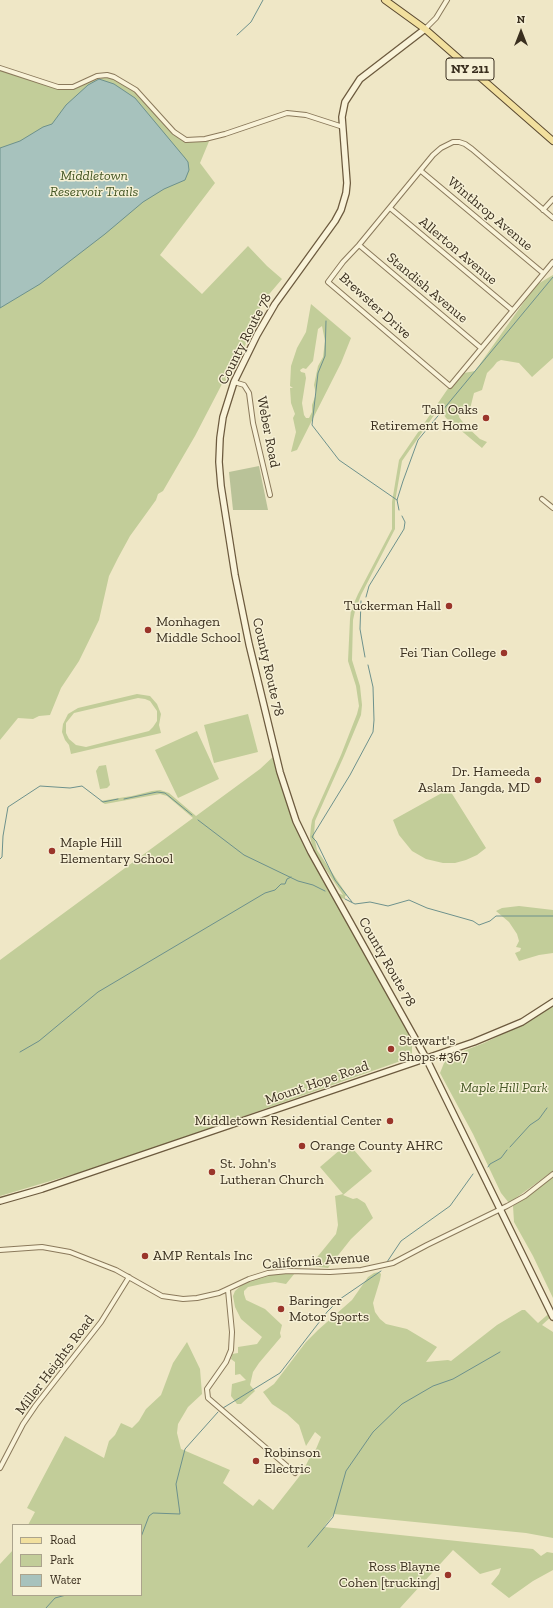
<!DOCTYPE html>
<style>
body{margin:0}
#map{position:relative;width:553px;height:1608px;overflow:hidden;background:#efe7c6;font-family:"Zilla Slab",serif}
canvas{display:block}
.legend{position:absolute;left:12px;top:1524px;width:130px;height:72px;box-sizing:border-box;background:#f6f0d5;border:1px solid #aba38c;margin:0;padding:5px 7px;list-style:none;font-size:12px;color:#3a2f1f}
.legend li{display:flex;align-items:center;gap:8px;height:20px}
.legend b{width:20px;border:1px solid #aba38c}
.north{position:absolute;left:501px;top:12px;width:40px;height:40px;-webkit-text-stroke:3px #f6f0d5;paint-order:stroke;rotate:0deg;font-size:11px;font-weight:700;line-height:16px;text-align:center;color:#3a2f1f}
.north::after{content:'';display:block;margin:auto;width:14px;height:18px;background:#3a2f1f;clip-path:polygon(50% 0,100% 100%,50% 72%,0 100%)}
</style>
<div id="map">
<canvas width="553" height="1608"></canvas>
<ul class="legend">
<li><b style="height:5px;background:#f2e09e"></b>Road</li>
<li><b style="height:11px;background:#c2cd99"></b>Park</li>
<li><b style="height:11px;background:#a7c2bd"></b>Water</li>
</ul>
<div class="north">N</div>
</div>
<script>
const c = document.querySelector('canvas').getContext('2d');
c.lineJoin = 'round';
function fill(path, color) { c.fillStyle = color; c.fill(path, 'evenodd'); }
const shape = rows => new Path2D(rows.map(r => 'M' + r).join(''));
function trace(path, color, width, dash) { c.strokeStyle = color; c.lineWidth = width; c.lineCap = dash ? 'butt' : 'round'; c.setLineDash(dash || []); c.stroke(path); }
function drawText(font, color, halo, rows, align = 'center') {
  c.font = font + ' "Zilla Slab",serif'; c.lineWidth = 3; c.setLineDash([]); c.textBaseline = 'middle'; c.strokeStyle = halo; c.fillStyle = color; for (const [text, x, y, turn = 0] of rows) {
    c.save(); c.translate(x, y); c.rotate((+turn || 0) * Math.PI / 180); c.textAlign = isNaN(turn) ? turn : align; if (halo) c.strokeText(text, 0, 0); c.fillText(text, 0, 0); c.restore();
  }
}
fill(shape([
 [0,66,64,87,107,77,112,77,139,95,172,129,181,135,186,137,210,139,200,163,215,183,160,255,202,294,248,246,267,266,282,279,265,299,253,320,245,346,227,376,226,384,222,384,195,436,163,491,158,494,156,500,130,536,118,558,109,576,99,620,79,661,61,688,50,715,39,716,33,719,18,718,0,740],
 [553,261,553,266,536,285,553,275,553,358,532,377,519,363,501,360,497,362,493,367,487,373,482,390,474,393,470,409,469,412,461,411,459,413,459,417,465,425,480,439,487,442,482,448,446,418,439,408,402,461,395,502,395,529,361,595,355,611,353,620,352,660,360,686,362,705,361,715,344,756,315,821,314,836,317,850,347,895,345,896,345,899,337,897,412,1036,412,1057,77,1175,74,1174,0,1196,0,960,193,818,167,796,160,794,105,804,100,801,132,796,152,791,160,790,169,793,196,816,260,769,275,755,283,789,334,892,343,895,314,852,310,837,311,826,312,820,341,755,357,714,359,706,356,686,348,661,350,619,351,610,358,594,392,529,392,502,399,460,460,371],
 [526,299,475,371,464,373,525,299],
 [311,304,351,338,341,363,297,450,291,452,296,432,293,418,295,414,291,403,290,388,293,388,290,386,291,366,297,348,306,332],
 [322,326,325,341,323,357,318,366,314,385,316,394,312,405,312,412,309,418,306,418,304,415,302,403,306,378,305,373,301,372,300,370,303,368,306,369,313,361,318,329],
 [137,694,150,696,157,704,161,714,159,725,161,733,71,754,69,745,65,740,62,732,63,724,68,714,78,708],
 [138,698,145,699,150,701,157,711,157,721,153,727,149,731,86,747,76,745,69,739,66,733,66,723,74,713],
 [248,714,258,752,214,763,204,725],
 [197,731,219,779,178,798,155,750],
 [106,765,110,785,107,788,100,789,96,771,99,766],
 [449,789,486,848,477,855,466,860,455,863,443,863,426,859,412,851,399,835,393,820],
 [519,906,553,910,553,953,539,955,519,961,515,953,520,951,521,948,516,947,519,941,517,934,509,922,496,911,502,908],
 [553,1006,553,1171,509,1203,501,1193,473,1134,440,1073,446,1058,484,1043,528,1022],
 [348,1143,372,1171,343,1195,353,1199,357,1198,365,1203,373,1218,351,1239,328,1268,310,1266,336,1234,338,1225,335,1196,343,1194,320,1167],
 [553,1177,553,1298,533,1256,514,1222,513,1206],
 [379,1272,381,1274,380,1280,373,1303,375,1312,380,1319,386,1324,407,1329,437,1347,426,1362,448,1360,451,1361,497,1325,522,1310,525,1310,538,1323,553,1310,553,1315,542,1325,553,1332,553,1538,526,1533,334,1514,324,1527,533,1549,541,1556,547,1552,553,1553,553,1570,533,1581,509,1598,491,1584,499,1574,501,1568,480,1574,453,1550,400,1608,0,1608,0,1564,13,1550,13,1595,141,1595,141,1525,28,1525,35,1512,27,1508,65,1436,104,1458,109,1441,115,1435,121,1423,132,1428,139,1421,146,1409,161,1395,173,1363,187,1342,200,1369,202,1394,188,1407,178,1424,177,1433,181,1449,230,1470,223,1483,253,1506,259,1499,273,1510,302,1473,312,1453,316,1449,321,1437,315,1432,306,1446,299,1425,287,1414,272,1404,263,1392,274,1384,306,1342,318,1330,352,1300,368,1277,374,1273],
 [295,1273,286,1284,275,1282,262,1284,248,1287,244,1291,244,1294,246,1300,265,1309,282,1325,280,1333,281,1337,259,1363,253,1372,250,1385,255,1391,241,1404,237,1404,231,1396,232,1384,246,1380,240,1374,235,1375,235,1362,231,1359,232,1354,238,1353,238,1347,257,1344,262,1337,241,1319,235,1307,233,1296,235,1291,243,1284,261,1277,272,1274]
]), '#c2cd99');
fill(shape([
 [259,466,268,510,233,510,229,472]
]), '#b9c298');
const water = shape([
 [99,79,114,84,135,98,185,158,188,162,189,170,185,180,164,189,143,202,105,234,40,284,0,308,0,148,20,141,43,127,52,124,66,105,88,85,99,79]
]);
fill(water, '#a7c2bd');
trace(water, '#6d918c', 1);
trace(shape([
 [237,35,251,22,263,0],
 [326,321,325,356,318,373,312,425,339,460,397,500],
 [399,510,397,500,403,481,418,440,553,277],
 [366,597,369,586,404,529,405,522,402,516],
 [361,601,360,629,365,657],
 [124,799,157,792,165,793,192,815],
 [198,820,244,855,298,881,313,885,325,891],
 [0,859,2,857,3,836,8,807,40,786,70,788,82,786,103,802,118,799],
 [345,899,355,904,370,902,388,906,409,900,427,908,473,921,479,925,490,921,496,916,553,916],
 [352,902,335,880,316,841,312,837,350,775,373,732,374,720,373,687,368,665],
 [20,1052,39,1041,98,992,265,893,275,890,281,884,285,884,287,879,291,877],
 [510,1147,530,1125,539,1119,547,1108],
 [488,1167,490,1164,501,1158,507,1150],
 [387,1262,401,1241,450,1206,473,1174],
 [223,1408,280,1373,327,1312,340,1299,381,1271],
 [141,1537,149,1516,153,1513,180,1514,176,1484,185,1449,218,1412],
 [308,1547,333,1517,346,1471,373,1432,402,1404,433,1386,453,1379,500,1352],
 [46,1608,55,1598,66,1595]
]), '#6d918c', 1);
const street = shape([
 [425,29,436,18,447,0],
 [0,68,58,87,73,87,97,76,107,75,114,77,136,90,174,132,186,140,205,139,225,134,287,113,306,115,343,127],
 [421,171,543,273],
 [390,208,512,310],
 [543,210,553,199],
 [553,218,472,149,465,144,459,142,453,142,441,148,433,155,359,245,343,262,328,282,450,386,553,262],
 [359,245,481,348],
 [234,382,244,385,249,393,253,423,270,495],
 [542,499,553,508],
 [0,1250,42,1247,70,1252,116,1270,162,1296,183,1299,197,1298,219,1293,249,1279,268,1273,288,1271,330,1272,361,1270,393,1263,427,1245,507,1206,525,1196,553,1174],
 [228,1290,232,1332,231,1350,226,1362,207,1389,208,1398,295,1473],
 [0,1468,23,1424,36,1405,101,1322,129,1277]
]);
const secondary = shape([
 [425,29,360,79,345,102,342,117,347,183,346,193,341,210,335,221,275,304,257,335,234,382,223,417,220,438,219,462,221,486,235,575,249,644,280,772,296,821,311,852,426,1058,553,1317],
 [0,1201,42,1189,474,1042,522,1022,553,1002]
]);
const primary = shape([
 [385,0,425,29,553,141]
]);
trace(street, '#8a795b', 6);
trace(secondary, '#6c5a3e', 8);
trace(primary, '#58472f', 8);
trace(street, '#f9f3d9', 4);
trace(secondary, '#f9f3d9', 5.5);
trace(primary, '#f2e09e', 6);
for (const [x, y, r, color] of [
 [486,418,4,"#9a352a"],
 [449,606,4,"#9a352a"],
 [148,630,4,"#9a352a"],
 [504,653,4,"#9a352a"],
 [538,780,4,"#9a352a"],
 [52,851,4,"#9a352a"],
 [391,1049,4,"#9a352a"],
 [390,1121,4,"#9a352a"],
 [302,1146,4,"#9a352a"],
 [212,1172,4,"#9a352a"],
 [145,1256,4,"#9a352a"],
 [281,1309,4,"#9a352a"],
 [256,1461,4,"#9a352a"],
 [448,1575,4,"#9a352a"]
]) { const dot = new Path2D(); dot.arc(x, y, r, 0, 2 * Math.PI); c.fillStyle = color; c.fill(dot); trace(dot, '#f6f0d5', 1.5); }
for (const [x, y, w] of [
 [470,69,48]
]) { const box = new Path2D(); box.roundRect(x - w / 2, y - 11, w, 22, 3); c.fillStyle = '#f6f0d5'; c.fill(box); trace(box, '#3a2f1f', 1); }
drawText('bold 13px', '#3a2f1f', null, [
 ["NY 211",470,69]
]);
drawText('italic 14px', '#455725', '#f6f0d5', [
 ["Middletown",94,176],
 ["Reservoir Trails",94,192],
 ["Maple Hill Park",504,1088]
]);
drawText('14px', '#3a2f1f', '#f6f0d5', [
 ["Winthrop Avenue",490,214,40],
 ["Allerton Avenue",458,251,40],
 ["Standish Avenue",427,288,40],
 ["Brewster Drive",375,306,42],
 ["County Route 78",245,339,-63],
 ["Weber Road",268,432,79],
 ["County Route 78",268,667,77],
 ["County Route 78",387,962,60],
 ["Mount Hope Road",317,1083,-19],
 ["California Avenue",316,1261,-4],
 ["Miller Heights Road",55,1365,-53]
]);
drawText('14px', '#3a2f1f', '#f6f0d5', [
 ["Tall Oaks",478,410,"right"],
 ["Retirement Home",478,426,"right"],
 ["Tuckerman Hall",441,606,"right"],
 ["Monhagen",156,622],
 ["Middle School",156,638],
 ["Fei Tian College",496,653,"right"],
 ["Dr. Hameeda",530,772,"right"],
 ["Aslam Jangda, MD",530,788,"right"],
 ["Maple Hill",60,843],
 ["Elementary School",60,859],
 ["Stewart's",399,1041],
 ["Shops #367",399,1057],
 ["Middletown Residential Center",382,1121,"right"],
 ["Orange County AHRC",310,1146],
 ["St. John's",220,1164],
 ["Lutheran Church",220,1180],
 ["AMP Rentals Inc",153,1256],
 ["Baringer",289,1301],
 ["Motor Sports",289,1317],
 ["Robinson",264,1453],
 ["Electric",264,1469],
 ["Ross Blayne",440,1567,"right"],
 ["Cohen [trucking]",440,1583,"right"]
], 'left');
</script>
